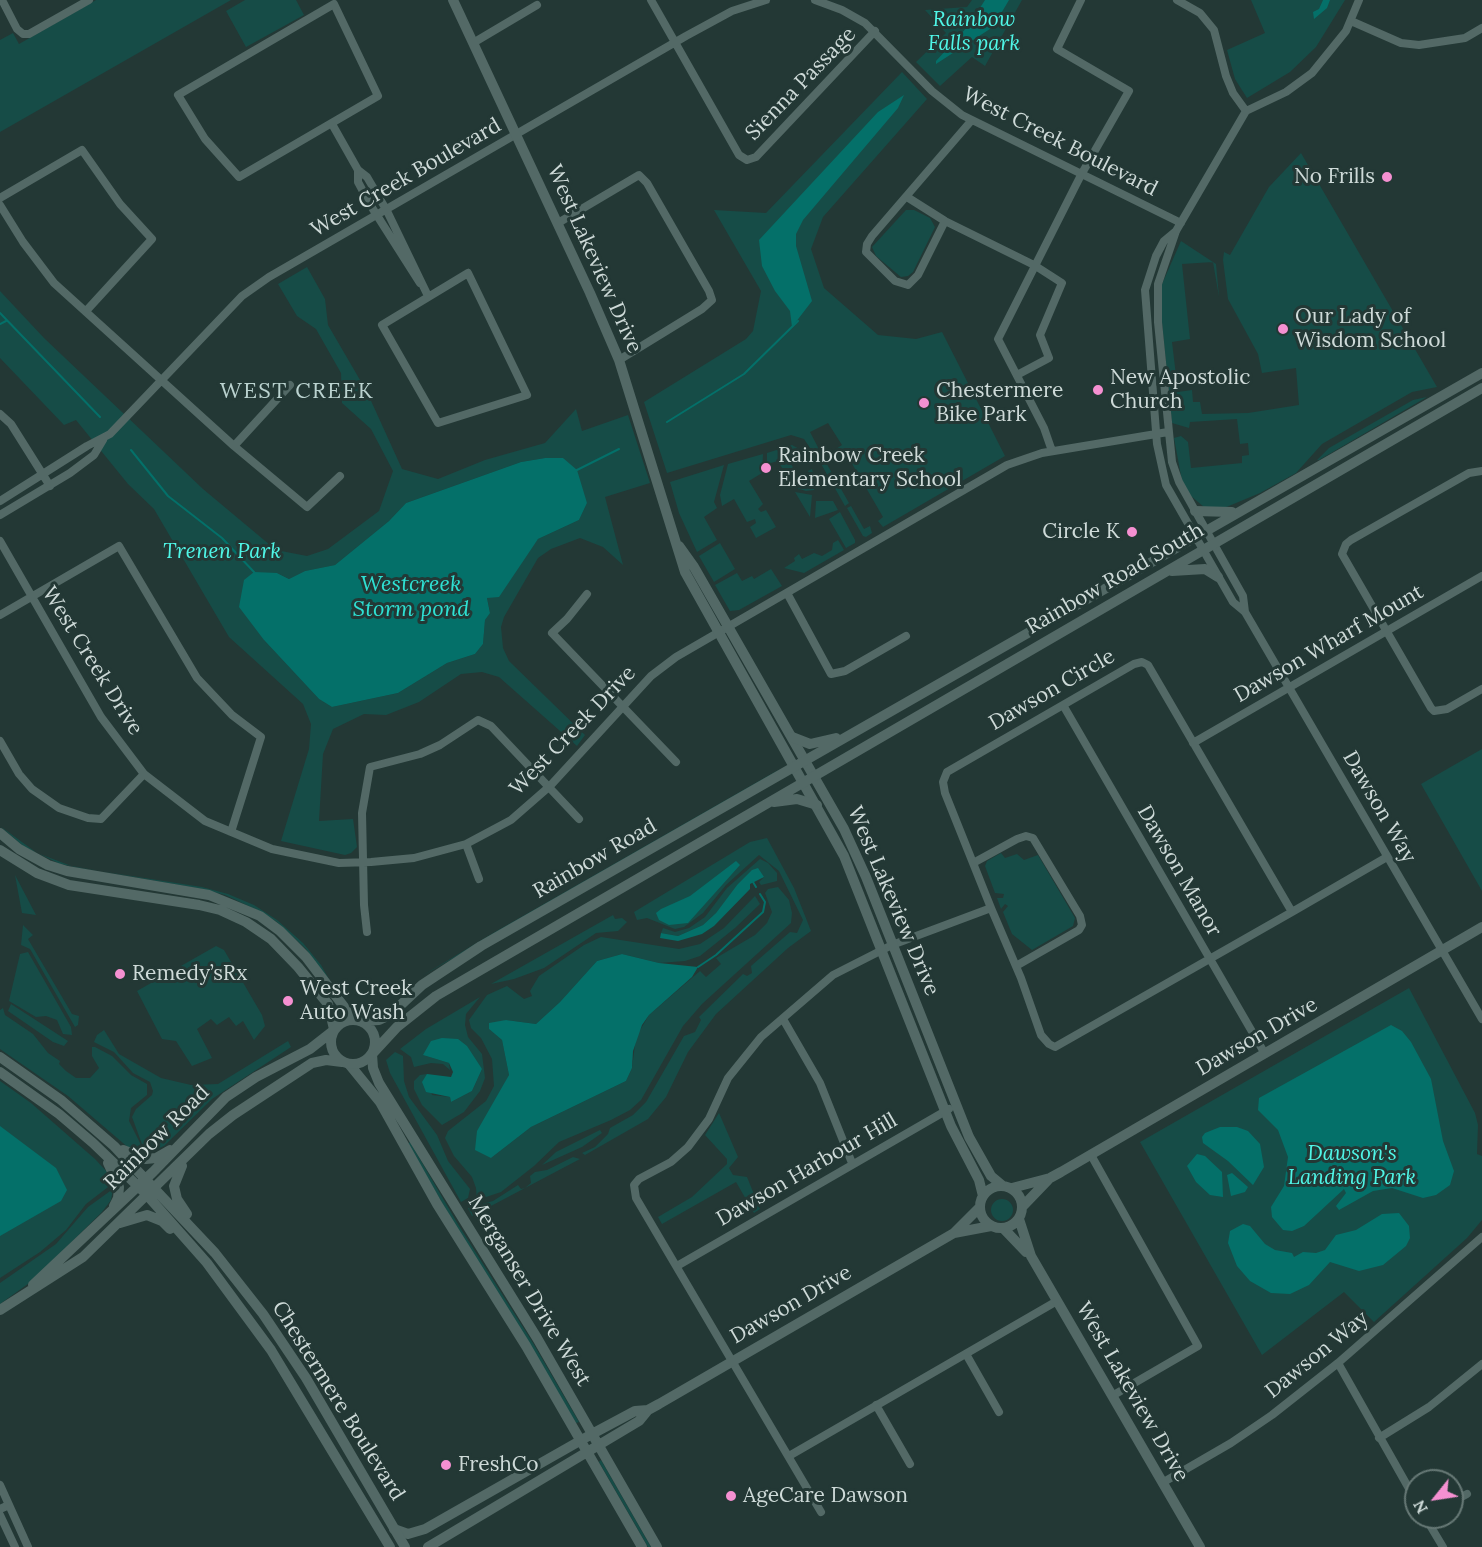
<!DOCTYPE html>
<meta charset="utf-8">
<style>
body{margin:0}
#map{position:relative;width:1482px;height:1547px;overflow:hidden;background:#233835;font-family:Lora,serif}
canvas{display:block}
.north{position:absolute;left:1404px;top:1469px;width:60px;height:60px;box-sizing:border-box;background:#233835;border:2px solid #677976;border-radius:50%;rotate:240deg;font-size:16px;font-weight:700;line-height:24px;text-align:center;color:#cedad8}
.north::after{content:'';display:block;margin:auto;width:21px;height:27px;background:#f590d1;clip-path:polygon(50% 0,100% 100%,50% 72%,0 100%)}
</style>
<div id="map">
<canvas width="1482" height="1547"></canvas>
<div class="north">N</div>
</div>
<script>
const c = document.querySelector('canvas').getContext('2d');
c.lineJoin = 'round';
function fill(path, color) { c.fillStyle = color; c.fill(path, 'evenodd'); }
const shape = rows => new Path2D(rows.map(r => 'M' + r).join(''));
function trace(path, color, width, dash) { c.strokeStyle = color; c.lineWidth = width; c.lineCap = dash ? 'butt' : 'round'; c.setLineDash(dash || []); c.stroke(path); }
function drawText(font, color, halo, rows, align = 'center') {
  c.font = font + ' Lora,serif'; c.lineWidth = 6; c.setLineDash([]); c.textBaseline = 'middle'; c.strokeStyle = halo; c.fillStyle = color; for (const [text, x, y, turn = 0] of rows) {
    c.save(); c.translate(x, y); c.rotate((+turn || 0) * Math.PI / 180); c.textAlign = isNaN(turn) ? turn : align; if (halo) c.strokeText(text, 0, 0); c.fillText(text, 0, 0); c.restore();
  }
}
fill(shape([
 [96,0,231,0,0,132,0,40,13,33,19,44],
 [245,0,296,0,304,15,246,47,226,11],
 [972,0,1022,0,985,66,972,57,940,86,916,62,946,33,925,10,967,7],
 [1251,0,1345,0,1316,47,1290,72,1247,98,1235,79,1227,50,1265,33],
 [902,72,927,99,823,217,811,249,824,288,878,335,916,339,942,332,1005,456,883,527,878,521,883,517,847,455,841,458,836,449,842,445,828,423,810,432,823,457,818,460,804,439,791,435,667,473,644,402,746,339,753,331,761,291,714,210,766,213],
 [1301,153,1437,387,1412,392,1322,444,1296,473,1260,493,1224,508,1204,507,1191,496,1182,481,1174,438,1181,436,1188,442,1191,468,1242,463,1242,456,1249,455,1248,443,1240,444,1237,419,1190,422,1189,428,1172,423,1160,302,1162,284,1181,241,1216,264,1219,297,1213,262,1182,264,1190,339,1172,342,1178,392,1192,390,1193,402,1200,402,1202,414,1248,413,1299,405,1296,368,1262,373,1258,354,1228,299,1223,260,1224,252,1230,255,1269,187],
 [906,210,914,210,930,218,935,227,913,272,908,276,901,277,876,256,872,247],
 [307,267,325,299,328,325,367,392,402,469,438,479,485,460,545,443,576,409,582,431,628,415,650,483,605,497,623,565,603,547,580,538,551,549,538,558,504,617,501,627,503,648,509,661,585,735,577,746,499,677,482,672,461,674,419,702,386,715,364,714,333,729,323,754,319,821,353,819,357,847,351,853,345,855,281,841,309,749,311,724,303,704,229,637,154,509,128,484,76,420,64,425,0,358,0,291,44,338,203,489,276,550,307,556,328,549,379,511,393,471,371,429,342,403,341,373,316,329,297,316,278,284],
 [545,458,563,458,587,503,579,520,538,539,487,598,490,612,485,620,483,644,475,654,447,663,398,693,332,707,319,699,264,640,277,573,289,579,305,571,335,565,389,521,406,503,521,462],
 [1427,397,1319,460,1317,460,1329,448,1413,400],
 [792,445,801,450,807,461,803,455,797,453,788,459,806,489,814,484,808,471,812,469,816,484,814,490,806,491,793,487,778,461,767,464,767,453],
 [763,454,762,473,749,481,763,504,758,509,761,512,766,510,776,527,756,538,750,527,756,523,755,519,747,522,734,499,722,506,720,495,728,464],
 [824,459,849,503,845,506,820,462],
 [724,465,714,502,717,508,704,517,717,540,697,552,679,513,670,482],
 [795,492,812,495,810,517],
 [816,501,833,501,838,510,815,518],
 [851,506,864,529,870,526,872,533,866,537,863,536,847,508],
 [840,512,855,540,855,543,846,548,829,519],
 [838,540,844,550,804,573,784,568,795,561,794,558,799,554,802,559,814,553,822,556,832,550,833,543],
 [720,543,735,569,714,582,699,556],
 [771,569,782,586,739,610,730,611,715,585,737,573,742,581,752,576,754,579],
 [1482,749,1482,891,1421,784],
 [780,769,759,783,422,976,495,932],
 [0,826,37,853,74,867,202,887,228,894,254,905,277,920,303,943,321,965,339,997,306,949,277,922,257,910,225,895,202,889,60,864,23,846],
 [767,838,794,888,811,931,788,948,716,1014,688,1052,666,1097,648,1119,585,1155,582,1153,595,1147,608,1134,610,1128,633,1115,646,1102,684,1036,695,1032,701,1020,699,1017,743,974,747,976,752,973,751,966,790,932,797,933,803,920,779,871,759,855,726,885,703,913,684,927,675,929,647,918,637,920,634,912,750,842],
 [1001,853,1005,858,1017,854,1024,860,1038,855,1075,918,1073,926,1032,950,1012,934,1003,912,1008,906,1005,904,1001,909,997,898,1003,898,1004,894,995,893,985,866,987,861],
 [760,859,768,863,777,873,777,881,761,885,759,882,764,877,737,885,716,913,703,925,678,936,661,933,663,928,675,932,689,928,705,917,727,888],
 [15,875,36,915,22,913],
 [778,887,789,900,792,913,791,923,702,1004,683,1026,641,1100,630,1110,611,1120,559,1142,534,1166,501,1192,477,1200,476,1188,472,1177,454,1156,445,1138,448,1131,486,1101,494,1086,492,1059,481,1038,471,1028,469,1020,487,995,507,986,524,999,532,996,530,991,539,976,584,945,601,937,679,949,700,944,724,928,755,896,760,904,735,928,700,956,685,961,659,963,622,954,597,961,560,1002,536,1024,506,1020,489,1029,502,1040,509,1075,495,1104,491,1158,531,1127,626,1081,632,1068,636,1037,649,1015,700,971,706,977,721,964,716,958,755,935,767,923,772,912,765,893,768,889],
 [613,915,615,919,622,918,627,922,618,931,596,933,544,968,514,979,491,984],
 [23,925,33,935,28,939,72,1014,79,1016,78,1025,75,1027,30,949,21,945],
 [216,946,224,950,262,1015,265,1026,254,1040,243,1021,236,1026,229,1017,217,1025,211,1019,197,1029,212,1058,192,1066,176,1041,162,1039,137,991],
 [28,952,71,1027,72,1035,63,1034,57,1020,46,1016,36,1017,9,1001,20,954],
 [1409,988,1475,1113,1478,1125,1477,1154,1482,1156,1482,1220,1467,1238,1374,1322,1344,1292,1262,1355,1140,1142],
 [480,997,466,1014,465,1025,468,1037,482,1054,485,1078,480,1091,464,1112,442,1125,422,1105,414,1089,414,1081,420,1075,427,1074,432,1095,450,1097,451,1102,472,1091,482,1069,423,1055,449,1063,450,1070,443,1064,431,1063,414,1067,411,1057,400,1049,426,1029],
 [11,1004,68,1041,64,1046,53,1042,8,1011],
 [3,1008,5,1015,33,1034,48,1053,60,1061,59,1064,66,1071,76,1078,90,1078,99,1068,92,1056,92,1047,95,1047,112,1056,131,1075,147,1084,147,1095,131,1108,129,1121,145,1153,130,1149,68,1096,0,1049,0,1010],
 [104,1030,119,1054,161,1078,191,1085,218,1084,288,1041,291,1047,212,1099,164,1146,151,1152,143,1147,132,1117,136,1109,152,1095,153,1091,150,1082,133,1073,114,1052,94,1042,97,1035],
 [395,1052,403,1056,404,1081,409,1097,437,1135,448,1161,470,1189,468,1198,461,1202,390,1073,386,1060],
 [0,1081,31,1103,95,1159,108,1173,112,1184,86,1204,66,1230,40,1252,0,1278],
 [719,1113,738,1157,729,1168,733,1175,747,1177,760,1209,754,1213,736,1182,662,1224,658,1217,692,1197,727,1164,727,1159,705,1135],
 [600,1130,602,1133,582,1147,542,1165,556,1152],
 [410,1142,459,1226,533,1343,579,1422,576,1423,456,1227,408,1144],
 [573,1157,580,1159,472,1216,468,1208,493,1201,518,1185,521,1189,525,1188,531,1183,530,1176,535,1172,547,1170],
 [113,1189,111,1200,102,1212,32,1281,0,1304,0,1283,56,1244,88,1207],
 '991 1210a11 11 0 1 1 22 0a11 11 0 1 1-22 0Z',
 [601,1460,651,1547,648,1547,599,1462]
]), '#164c47');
fill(shape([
 [985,0,1009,0,993,27,936,64,936,61,969,25],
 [1323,0,1330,0,1327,8,1314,19,1313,12,1319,9],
 [904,95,898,108,803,220,796,234,796,246,812,301,792,327,790,311,775,291,762,266,759,240,878,112],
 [545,458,563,458,577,470,587,503,579,520,538,539,499,597,487,598,490,613,485,620,483,644,475,654,447,663,398,693,332,707,319,699,264,640,239,607,244,580,254,572,277,573,289,579,305,571,335,565,389,521,406,503,521,462],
 [736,861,740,865,688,923,669,925,659,920,656,913,661,909,690,896],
 [758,868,764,877,750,884,750,889,714,926,702,934,678,941,660,938,661,933,678,936,703,925,716,913,737,885,752,870],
 [622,954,659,963,698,967,692,977,649,1015,642,1025,633,1051,632,1068,626,1081,531,1127,491,1158,475,1150,477,1131,509,1075,502,1040,489,1029,489,1023,506,1020,536,1024,560,1002,597,961],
 [1391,1025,1402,1031,1411,1042,1431,1079,1443,1141,1454,1171,1450,1185,1436,1195,1423,1198,1392,1188,1373,1191,1339,1210,1336,1206,1346,1193,1344,1189,1304,1226,1292,1231,1283,1230,1272,1217,1271,1207,1284,1186,1288,1157,1278,1130,1258,1110,1259,1098],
 [442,1038,458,1039,467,1046,482,1069,472,1091,451,1102,450,1097,426,1092,422,1082,427,1074,451,1077,453,1072,449,1063,423,1055,431,1041],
 [0,1126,56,1168,67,1190,61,1201,0,1236],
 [1220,1127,1237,1127,1248,1131,1260,1144,1264,1167,1253,1185,1228,1161,1203,1143,1202,1137,1205,1133],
 [1197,1154,1205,1156,1222,1172,1223,1197,1210,1195,1196,1182,1187,1166],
 [1232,1173,1248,1187,1245,1192,1231,1196,1227,1175],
 [1399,1213,1409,1226,1410,1238,1406,1246,1383,1265,1359,1271,1330,1262,1309,1285,1290,1294,1271,1293,1250,1281,1237,1266,1228,1243,1230,1231,1243,1224,1250,1226,1265,1244,1275,1250,1292,1253,1294,1257,1303,1252,1316,1253,1325,1250,1336,1235,1356,1230,1382,1214]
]), '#047069');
trace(shape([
 [0,313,100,417],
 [0,324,6,321],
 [667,422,744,374,798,321],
 [131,450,168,496,222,538,254,572],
 [577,470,619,449],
 [753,882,756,887],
 [698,967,716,955,763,912,765,902,760,894]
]), '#047069', 2);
trace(shape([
 [2,0,17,29,23,34,29,34,89,0],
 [651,0,739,155,747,160,756,157,875,31],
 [815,0,842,10,865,23,932,91,962,115,1181,223],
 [1177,0,1200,13,1214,30,1226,76,1233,93,1246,111],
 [334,4,378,96,239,177,205,139,178,95,334,4],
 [1351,21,1401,43,1419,45,1465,38,1482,28],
 [473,43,537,5],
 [332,124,358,170,367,177,387,211,428,296],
 [358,170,358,182,371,206,420,283],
 [907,197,945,221,1034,265,1062,283,1040,335,1049,358,1017,375],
 [0,198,82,150,120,204,152,239,87,310],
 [0,205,23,242,54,283,234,446,307,507,340,476],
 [945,221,918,275,908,285,895,281,866,252,867,244,872,236,971,121],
 [558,223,639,175,647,183,709,291,712,300,702,309,619,360],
 [1176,231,1164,241,1156,256,1145,290,1157,444,1166,485,1233,602,1245,612,1482,1019],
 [468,273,527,395,438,423,382,325,468,273],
 [0,414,11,424,50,486],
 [234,446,290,385],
 [1052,451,1044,428,998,339,1081,175,1129,91,1057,49,1081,0],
 [1482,471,1469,473,1351,540,1346,544,1342,554,1431,708,1434,711,1447,709,1482,689],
 [0,501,87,446,110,434,242,296,269,277,686,36,732,11,766,0],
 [0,515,70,473,94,455,103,440],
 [0,541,101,717,144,774,205,821,272,849,339,863,371,862,414,858,466,844,511,820,550,786,651,676,676,657,1007,465,1042,453,1168,432],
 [787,593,831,674,845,671,906,636],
 [587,594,567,619,552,633,676,762],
 [1245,612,1243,596,1179,482,1172,462,1158,322,1158,284,1176,231,1246,111,1286,92,1312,73,1346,31,1359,0],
 [0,615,119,546,197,678,232,715,261,737,231,832],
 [1063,705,1265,1054],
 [0,741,19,774,32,789,59,808,88,818,101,819,144,774],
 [1193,743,1482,576],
 [466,844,479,879],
 [975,862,1017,839,1026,836,1033,838,1080,916,1082,925,1079,930,1016,966],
 [1292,912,1387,857],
 [367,932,364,905,362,813,370,767,420,754,440,745,478,720,491,726,579,819],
 [783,1019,820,1083,852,1163],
 [1091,1155,1198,1346,1112,1396],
 [677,1266,949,1109],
 [966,1354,999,1412],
 [1338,1363,1416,1501],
 [876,1405,910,1464],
 [1379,1438,1429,1407,1482,1364],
 [789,1456,1057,1301],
 [1162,1483,1231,1443,1272,1415,1338,1363,1482,1237],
 [0,1485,28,1547],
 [1452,1502,1467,1494],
 [0,1509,9,1505],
 [821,1512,636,1198,634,1185,639,1179,671,1162,688,1147,709,1119,728,1078,761,1037,833,975,892,945,991,908,1021,978,1041,1035,1049,1044,1055,1047,1292,912,1148,665,1142,662,1134,664,947,772,943,782,945,793,991,908],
 [0,1515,15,1547],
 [1425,1517,1443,1547]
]), '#536966', 8);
trace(shape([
 [453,0,590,293,619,360,685,572,844,856,951,1126,979,1180,983,1196],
 [679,546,694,567,844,829,866,877,969,1137,991,1176,1003,1186],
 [0,833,19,849,48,865,67,871,209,895,260,916,280,931,306,957,348,1012,350,1020],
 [0,850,37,873,69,885,199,905,220,910,246,922,271,939,298,967,328,1004,334,1029],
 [372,1054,373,1068,379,1083,537,1338,657,1547],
 [349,1064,380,1102,437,1204,526,1346,642,1547],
 '980 1207a21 21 0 1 1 42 0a21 21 0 1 1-42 0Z',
 [1012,1188,1050,1178,1061,1172,1482,927],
 [1023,1206,1048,1180],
 [1019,1219,1031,1256,1200,1547],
 [1004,1229,1026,1252],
 [954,1233,980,1207],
 [394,1529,408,1534,425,1529,592,1434,635,1411,648,1410,659,1404,954,1233,991,1226],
 [428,1547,639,1421,648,1410]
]), '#536966', 10);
trace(shape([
 [1195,511,1232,512],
 [1172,571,1205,569,1218,577],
 [792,737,810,744,836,738],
 [774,802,797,799,817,805],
 '331 1042a22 22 0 1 1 44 0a22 22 0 1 1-44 0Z',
 [361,1021,379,1020,390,1015,422,985,481,946,1482,373],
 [373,1053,397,1027,436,996,1482,388],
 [0,1057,61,1100,114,1146,215,1253,263,1314,306,1378,405,1547],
 [0,1072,59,1114,93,1143,146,1194,207,1263,271,1350,390,1547],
 [123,1150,146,1159,156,1158,170,1150],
 [108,1163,119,1187,118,1198,114,1206],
 [182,1166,174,1186,177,1199,187,1214],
 [120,1223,147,1215,162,1221,170,1229],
 [33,1285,153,1172,226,1097,256,1077,310,1049,333,1031],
 [0,1310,83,1257,209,1134,233,1115,312,1063,326,1060,342,1062]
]), '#536966', 10);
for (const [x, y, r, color] of [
 [1387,177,6,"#f590d1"],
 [1283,329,6,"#f590d1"],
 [1098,390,6,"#f590d1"],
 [924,403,6,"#f590d1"],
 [766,468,6,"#f590d1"],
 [1132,532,6,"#f590d1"],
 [120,974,6,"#f590d1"],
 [288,1001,6,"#f590d1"],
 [446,1465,6,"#f590d1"],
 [731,1496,6,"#f590d1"]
]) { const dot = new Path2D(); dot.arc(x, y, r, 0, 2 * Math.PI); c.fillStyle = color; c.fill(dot); trace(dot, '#233835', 2); }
drawText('italic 21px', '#4ff6e7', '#233835', [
 ["Rainbow",974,20],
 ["Falls park",974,44],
 ["Trenen Park",222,552],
 ["Dawson's",1352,1154],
 ["Landing Park",1352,1178]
]);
drawText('21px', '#cedad8', '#233835', [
 ["Sienna Passage",801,84,-46],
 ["West Creek Boulevard",1060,142,27],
 ["West Creek Boulevard",406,178,-30],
 ["West Lakeview Drive",594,259,66],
 ["Rainbow Road South",1115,579,-30],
 ["Dawson Wharf Mount",1329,644,-30],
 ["West Creek Drive",92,661,58],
 ["Dawson Circle",1052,690,-30],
 ["West Creek Drive",573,731,-46],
 ["Dawson Way",1379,807,60],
 ["Rainbow Road",595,859,-30],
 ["Dawson Manor",1179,871,60],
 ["West Lakeview Drive",893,901,67],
 ["Dawson Drive",1257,1037,-30],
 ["Rainbow Road",157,1138,-45],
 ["Dawson Harbour Hill",807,1170,-30],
 ["Merganser Drive West",529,1291,59],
 ["Dawson Drive",791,1305,-30],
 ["Dawson Way",1317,1355,-39],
 ["West Lakeview Drive",1132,1392,60],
 ["Chestermere Boulevard",338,1401,58]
]);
drawText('21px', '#cedad8', '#233835', [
 ["No Frills",1375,177,"right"],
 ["Our Lady of",1295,317],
 ["Wisdom School",1295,341],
 ["New Apostolic",1110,378],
 ["Church",1110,402],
 ["Chestermere",936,391],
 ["Bike Park",936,415],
 ["Rainbow Creek",778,456],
 ["Elementary School",778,480],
 ["Circle K",1120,532,"right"],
 ["Remedy’sRx",132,974],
 ["West Creek",300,989],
 ["Auto Wash",300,1013],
 ["FreshCo",458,1465],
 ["AgeCare Dawson",743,1496]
], 'left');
c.letterSpacing = '1.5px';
drawText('22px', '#bad2cf', '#233835', [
 ["WEST CREEK",297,392]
]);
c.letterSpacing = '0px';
drawText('italic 22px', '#2ee1d3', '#233835', [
 ["Westcreek",411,585],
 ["Storm pond",411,610]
]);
</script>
